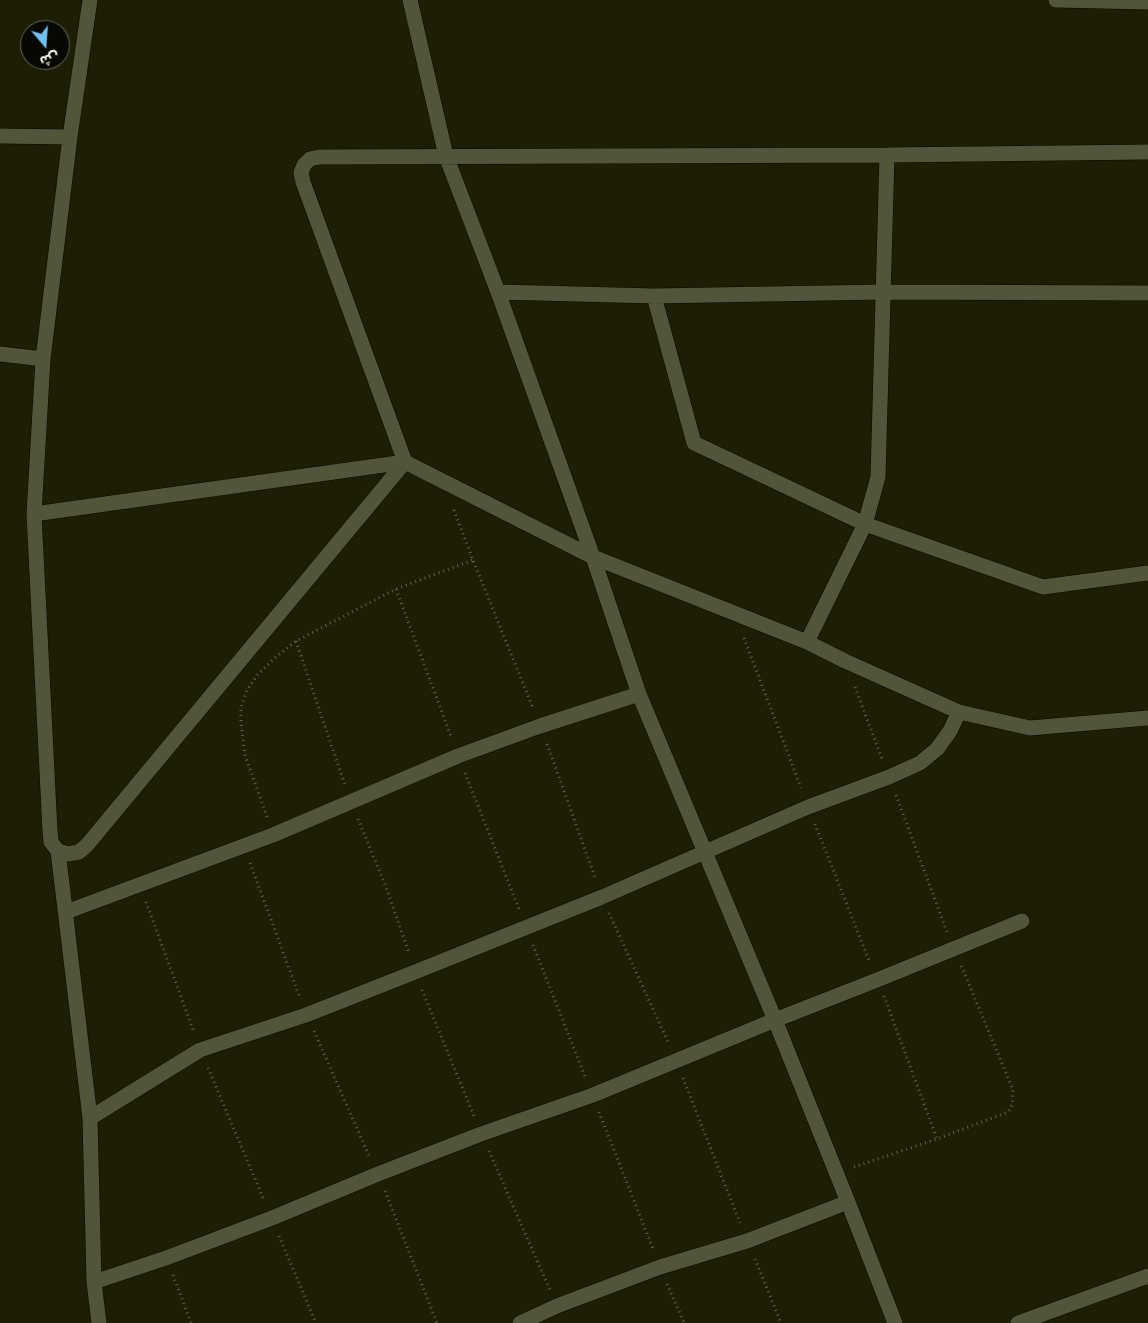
<!DOCTYPE html>
<meta charset="utf-8">
<style>
body{margin:0}
#map{position:relative;width:1148px;height:1323px;overflow:hidden;background:#1d1e05;font-family:"Fira Sans","Noto Sans Arabic",sans-serif}
canvas{display:block}
.north{position:absolute;left:20px;top:20px;width:50px;height:50px;box-sizing:border-box;background:#070801;border:1px solid #66675d;border-radius:50%;rotate:162deg;font-size:14px;font-weight:700;line-height:20px;text-align:center;color:#f4f6e6}
.north::after{content:'';display:block;margin:auto;width:18px;height:22px;background:#6ec2f3;clip-path:polygon(50% 0,100% 100%,50% 72%,0 100%)}
</style>
<div id="map">
<canvas width="1148" height="1323"></canvas>
<div class="north">ش</div>
</div>
<script>
const c = document.querySelector('canvas').getContext('2d');
c.lineJoin = 'round';
const shape = rows => new Path2D(rows.map(r => 'M' + r).join(''));
function trace(path, color, width, dash) { c.strokeStyle = color; c.lineWidth = width; c.lineCap = dash ? 'butt' : 'round'; c.setLineDash(dash || []); c.stroke(path); }
const street = shape([
 [90,0,70,137,43,359,34,514,50,831,51,842,58,851,68,854,79,852,87,845,405,462,303,182,301,173,304,165,310,159,319,157,887,155,1148,152],
 [410,0,446,156,498,292,593,557,639,694,775,1020,848,1202,895,1323],
 [0,136,70,137],
 [498,292,654,296,884,292,1148,293],
 [654,296,694,443,865,524,1043,587,1148,573],
 [0,354,43,359],
 [34,514,405,462,593,557,807,642,845,661,959,712,1030,728,1148,718],
 [807,642,865,524,878,477,887,155],
 [58,851,90,1118,94,1282,99,1323],
 [66,912,273,835,458,756,540,726,639,694],
 [90,1118,200,1050,306,1015,415,972,602,897,808,807,889,777,920,763,937,749,950,731,959,712],
 [94,1282,166,1258,272,1218,378,1174,481,1134,593,1095,775,1020,877,980,1022,921],
 [520,1323,557,1306,660,1267,747,1241,848,1202],
 [1018,1323,1148,1276]
]);
const secondary = shape([
 [1056,0,1148,2]
]);
trace(street, '#080800', 16);
trace(secondary, '#080800', 16);
trace(shape([
 [454,510,473,560,533,708],
 [396,589,452,739],
 [744,638,801,788],
 [296,641,345,785],
 [855,687,882,759],
 [547,744,596,880],
 [465,773,519,909],
 [896,795,947,932],
 [267,817,245,755,241,722,241,708,247,690,258,674,276,657,296,641,396,589,473,560],
 [358,819,386,887,409,953],
 [815,824,870,963],
 [250,863,300,998],
 [146,902,194,1032],
 [609,913,669,1044],
 [533,945,586,1079],
 [422,990,474,1116],
 [884,996,937,1139],
 [314,1031,370,1158],
 [208,1068,264,1200],
 [683,1078,740,1223],
 [599,1112,653,1249],
 [489,1151,550,1290],
 [854,1167,937,1139,1008,1112,1012,1105,1013,1090,961,965],
 [385,1191,437,1323],
 [279,1236,316,1323],
 [755,1259,781,1323],
 [173,1275,191,1323],
 [667,1284,684,1323]
]), '#63644e', 3, [1, 4]);
trace(street, '#52553a', 15);
trace(secondary, '#52553a', 15);
</script>
